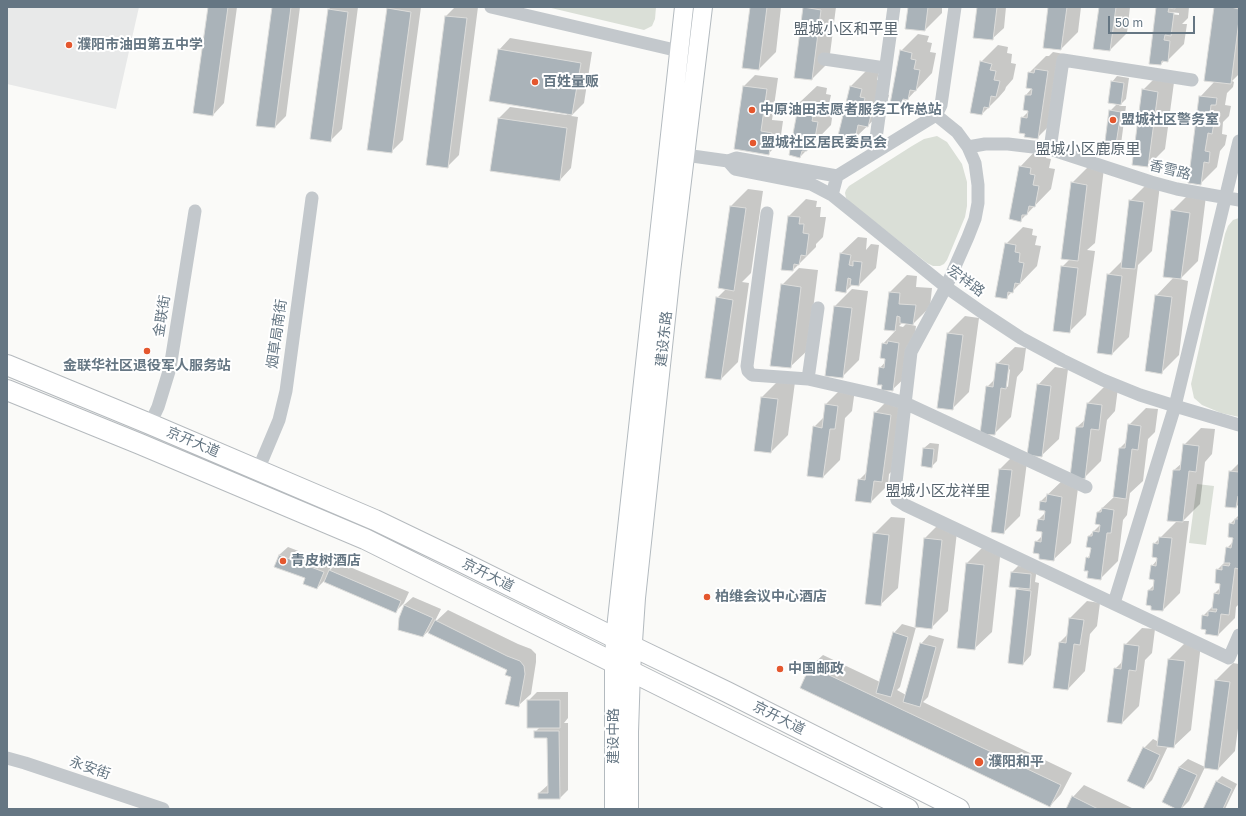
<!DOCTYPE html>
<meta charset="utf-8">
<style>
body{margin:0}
#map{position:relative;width:1246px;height:816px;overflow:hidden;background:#fafaf8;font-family:"Golos Text",sans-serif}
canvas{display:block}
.frame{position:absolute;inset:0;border:8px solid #657683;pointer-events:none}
.scale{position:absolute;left:1108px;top:16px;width:87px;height:18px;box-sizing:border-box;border:2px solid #657683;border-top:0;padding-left:5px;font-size:12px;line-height:14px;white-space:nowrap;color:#657683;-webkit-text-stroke:3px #fff;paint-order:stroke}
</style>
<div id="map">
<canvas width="1246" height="816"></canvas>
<div class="frame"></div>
<div class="scale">50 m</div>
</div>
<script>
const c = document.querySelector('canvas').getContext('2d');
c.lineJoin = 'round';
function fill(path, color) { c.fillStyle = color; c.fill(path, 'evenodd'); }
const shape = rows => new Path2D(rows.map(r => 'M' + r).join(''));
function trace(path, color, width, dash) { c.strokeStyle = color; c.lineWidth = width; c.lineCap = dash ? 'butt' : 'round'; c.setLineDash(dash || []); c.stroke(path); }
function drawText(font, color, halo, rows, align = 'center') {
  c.font = font + ' "Golos Text","Noto Sans SC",sans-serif'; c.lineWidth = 4; c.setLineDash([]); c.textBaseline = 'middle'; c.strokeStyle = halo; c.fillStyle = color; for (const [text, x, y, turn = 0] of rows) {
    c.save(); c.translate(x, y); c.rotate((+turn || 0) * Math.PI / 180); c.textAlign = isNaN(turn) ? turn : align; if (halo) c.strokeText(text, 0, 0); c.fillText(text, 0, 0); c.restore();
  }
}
fill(shape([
 [7,7,139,7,116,109,7,84]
]), '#e8e9e9');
fill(shape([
 [547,7,656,7,655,19,652,26,644,30],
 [937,136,947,142,962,164,967,182,967,206,965,217,947,260,944,264,940,266,933,266,927,263,852,204,846,198,845,193,846,190,849,186,912,146,924,139],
 [1239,218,1239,417,1221,413,1202,405,1194,398,1191,384,1225,234,1228,226,1233,220],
 [1197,484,1214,486,1206,545,1189,543]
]), '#dadfd7');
fill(shape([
 [209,7,237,7,224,103,213,115],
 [273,7,300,7,286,116,275,127],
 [331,7,358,7,342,129,330,141,329,9],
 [390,7,421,7,403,140,391,152,388,9],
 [455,7,478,7,459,155,447,167,446,16],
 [751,7,781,7,776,52,759,69],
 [805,7,836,7,829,62,812,79],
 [909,7,942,7,942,13,925,30],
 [978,7,1006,7,1004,28,992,39],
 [1049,7,1081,7,1078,32,1061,49],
 [1100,7,1130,7,1127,33,1110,50],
 [1157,7,1189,7,1188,18,1182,24,1187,24,1184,44,1167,61,1165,60,1161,64],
 [1170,12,1179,13,1179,15,1170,14],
 [1215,7,1239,7,1239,74,1232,81,1234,82,1233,87,1227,93,1225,105,1231,106,1229,116,1223,122,1222,134,1227,135,1225,145,1220,151,1217,167,1200,184,1200,97,1215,81],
 [918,34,929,36,927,42,932,43,930,52,936,53,932,73,902,105,901,51],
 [510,38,592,52,584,103,571,116,578,117,571,168,560,180,498,119,510,107,567,115,567,114,499,50],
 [998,45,1008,47,1007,53,1012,54,1011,63,1016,64,1013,79,1006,87,1005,90,999,97,982,114,981,62],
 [1053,52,1064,54,1054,121,1037,138,1022,118,1030,110,1026,95,1032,88,1029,73,1046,56,1049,56],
 [868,69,879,72,877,80,882,81,879,92,889,95,885,109,855,138,853,138,849,142,851,86],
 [1160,73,1175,75,1165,149,1148,166,1143,90],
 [755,75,778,78,772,120,783,121,780,142,768,154,744,86],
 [1117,76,1129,78,1126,99,1119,106,1126,106,1121,144,1115,150,1110,111,1117,104,1112,82],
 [817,86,827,88,826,94,831,95,829,104,834,105,831,125,800,157,799,103],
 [1037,149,1047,151,1046,158,1051,159,1049,168,1055,169,1051,189,1020,221,1020,167],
 [1089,166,1104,168,1095,243,1087,250,1095,251,1086,315,1069,332,1062,267,1070,259,1072,183],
 [1147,184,1160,185,1152,251,1138,265,1129,337,1112,354,1108,275,1123,260,1130,201],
 [748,189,763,191,751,273,742,282,749,283,738,362,721,379,717,298,726,289,731,206],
 [1189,194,1206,196,1198,261,1180,279,1188,281,1179,355,1162,372,1156,296,1174,277,1172,211],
 [806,199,817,201,816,207,821,207,820,217,826,217,823,237,816,244,816,247,793,270,789,216],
 [1023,227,1033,229,1032,235,1037,236,1035,245,1041,246,1037,266,1006,298,1006,244],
 [858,237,867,238,866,250,871,244,879,245,876,268,859,285,853,284,845,292,840,254],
 [799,268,818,270,808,350,790,367,782,285],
 [907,275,917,276,916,287,932,288,930,307,912,325,916,326,910,373,892,390,880,368,886,361,883,344,896,330,885,329,890,292],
 [902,323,907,323,903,327,899,326],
 [852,289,868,291,859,360,842,377,835,306],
 [965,316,979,318,969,392,952,409,948,333],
 [1015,347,1026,348,1023,370,1017,377,1011,417,994,434,987,387,996,378,997,364],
 [1010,369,1008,387,1006,386,1008,371],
 [1055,367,1068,369,1059,439,1041,456,1028,454,1020,516,1003,533,992,532,1000,469,1017,452,1029,453,1038,385],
 [779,380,795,382,788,435,771,452,755,450,762,397],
 [1105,386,1118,388,1115,411,1107,420,1101,461,1084,478,1077,427,1086,419,1088,403],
 [843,387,855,389,852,411,845,418,840,460,823,477,814,427,824,417,826,404],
 [892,396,907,398,899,464,889,474,888,485,871,502,859,480,867,472,875,413],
 [1146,408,1158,409,1155,432,1148,439,1143,481,1130,493,1127,515,1123,520,1118,561,1100,579,1089,571,1087,558,1091,554,1092,547,1089,536,1101,524,1098,512,1114,497,1120,448,1127,441,1129,425],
 [1201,428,1215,429,1212,454,1205,462,1200,504,1183,521,1189,521,1180,593,1163,610,1149,590,1155,584,1155,579,1152,566,1157,560,1154,544,1177,521,1174,470,1182,463,1184,445],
 [930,443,939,444,937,461,932,466,924,448],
 [1239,463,1239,504,1236,507,1230,472],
 [1065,478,1079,480,1071,543,1053,560,1040,553,1036,542,1043,535,1039,519,1046,512,1041,501],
 [1239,515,1239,604,1236,607,1235,618,1218,635,1203,616,1213,606,1214,594,1220,588,1221,583,1217,570,1226,561,1227,548,1233,542,1234,537,1230,524],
 [891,517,905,518,898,588,880,605,874,534],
 [942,521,958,523,948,611,931,628,916,627,900,687,897,690,906,695,921,644,929,635,944,639,928,697,923,702,1072,773,1061,794,1050,806,801,688,811,666,823,655,880,682,894,633,902,624,916,628,925,538],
 [984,546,1001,548,992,632,974,649,967,563],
 [288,547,332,564,329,571,338,562,409,592,404,603,395,612,324,581,317,588,279,555],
 [1018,566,1037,568,1035,582,1039,583,1031,655,1023,664,1017,590,1020,587,1010,586,1012,572],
 [413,597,441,609,434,623,448,610,518,644,531,649,536,654,536,662,531,694,519,705,512,676,508,670,432,628,423,636,404,605],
 [1087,601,1100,603,1097,626,1090,634,1085,671,1068,689,1060,642,1068,634,1070,618],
 [1142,628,1155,629,1152,653,1145,660,1139,706,1122,723,1115,669,1123,661,1125,645],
 [1186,642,1201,644,1191,730,1173,747,1168,746,1152,780,1144,788,1144,748,1153,739,1159,742,1169,659],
 [1233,663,1239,664,1239,721,1235,751,1218,769,1205,767,1189,801,1181,809,1179,809,1179,767,1188,759,1205,767,1216,680],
 [537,692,568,692,568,718,564,723,568,723,568,790,560,798,539,793,549,784,548,737,535,732,540,727,528,701],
 [1222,776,1237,784,1225,809,1204,809,1216,782],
 [1084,785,1134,809,1067,809,1073,797]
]), '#0003');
const building = shape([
 [208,7,228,7,213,116,193,113,208,7],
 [272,7,291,7,275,128,256,126,272,7],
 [750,7,767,7,759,70,742,68,750,7],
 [803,7,821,10,812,80,794,78,803,7],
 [908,7,928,7,925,31,905,29,908,7],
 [977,7,997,7,993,40,973,38,977,7],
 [1048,7,1067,7,1061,50,1043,48,1048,7],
 [1099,7,1116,7,1110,51,1093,49,1099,7],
 [1156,7,1175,7,1175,9,1169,8,1168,12,1174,13,1171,36,1165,35,1164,40,1170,41,1168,62,1162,61,1161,65,1149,64,1156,7],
 [1214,7,1231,7,1239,9,1239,20,1231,84,1204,81,1214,7],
 [387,8,411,12,392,153,367,150,387,8],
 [328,9,348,12,331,142,310,139,328,9],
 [445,16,467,18,448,168,426,165,445,16],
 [498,49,581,63,572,115,489,101,498,49],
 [900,50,912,53,911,59,916,60,914,69,920,70,916,91,910,90,908,100,903,99,902,106,890,104,900,50],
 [980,61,992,64,990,70,996,71,994,80,1000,81,996,97,991,96,989,108,984,107,982,115,970,113,980,61],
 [1035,69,1048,71,1038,139,1024,137,1025,134,1019,133,1021,117,1027,118,1028,111,1023,110,1025,95,1031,95,1032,89,1026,88,1028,72,1034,73,1035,69],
 [1111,81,1124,83,1121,105,1108,103,1111,81],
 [743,86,767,89,761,131,772,133,769,155,734,149,743,86],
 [850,86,862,89,860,97,865,98,862,109,872,111,868,127,858,125,855,140,850,138,849,143,837,140,850,86],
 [1142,89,1158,92,1148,167,1132,165,1142,89],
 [1199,96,1217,98,1216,105,1211,105,1209,122,1214,123,1212,134,1208,133,1205,151,1210,152,1209,163,1204,162,1201,185,1188,183,1199,96],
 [799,102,810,104,809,111,814,112,812,121,818,122,814,143,808,142,807,151,802,151,800,158,789,155,799,102],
 [1109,110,1121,112,1115,151,1104,149,1109,110],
 [498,118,567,128,560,181,490,171,498,118],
 [1019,166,1031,168,1030,174,1035,175,1033,185,1039,186,1035,207,1029,206,1027,215,1022,215,1021,222,1009,219,1019,166],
 [1071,182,1087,185,1078,261,1061,259,1071,182],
 [1129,200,1144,202,1135,269,1121,268,1129,200],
 [730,206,746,208,734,291,718,288,730,206],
 [1171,210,1190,213,1181,279,1163,277,1171,210],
 [788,216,800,217,799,224,804,224,803,233,809,234,806,256,801,255,799,265,794,264,793,271,781,270,788,216],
 [1005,243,1016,245,1015,252,1020,253,1019,262,1024,263,1020,284,1015,283,1013,293,1008,292,1007,299,995,297,1005,243],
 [840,253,851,255,849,265,853,266,853,261,862,262,859,286,850,285,851,279,848,278,846,293,835,291,840,253],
 [1061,266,1078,268,1070,333,1053,331,1061,266],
 [1107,274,1122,276,1112,355,1097,353,1107,274],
 [781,284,801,287,791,368,770,366,781,284],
 [889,292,900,293,899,304,916,305,913,325,900,323,900,317,897,316,895,331,884,330,889,292],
 [1155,295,1172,297,1162,374,1145,371,1155,295],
 [716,297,733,300,721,380,705,378,716,297],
 [834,306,852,308,843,378,825,376,834,306],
 [947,333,963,335,953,410,937,408,947,333],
 [888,341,899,343,893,391,881,390,882,385,877,385,879,367,884,368,885,359,880,358,882,343,887,344,888,341],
 [996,363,1009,365,1006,389,1001,388,995,435,980,434,986,386,993,387,996,363],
 [1037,384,1051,386,1042,457,1027,455,1037,384],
 [761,397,778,399,771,453,754,451,761,397],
 [1087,403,1102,405,1099,430,1091,429,1085,479,1070,477,1076,427,1083,427,1087,403],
 [825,404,838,406,835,429,830,429,823,478,807,476,813,426,822,428,825,404],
 [874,412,891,415,882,482,874,481,871,503,855,501,858,479,865,480,874,412],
 [1128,424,1141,426,1138,450,1132,449,1126,499,1113,497,1119,448,1125,448,1128,424],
 [1183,444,1199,446,1196,472,1189,471,1183,522,1167,521,1173,470,1180,470,1183,444],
 [923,448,934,449,932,468,921,466,923,448],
 [999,469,1012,470,1004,534,991,532,999,469],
 [1229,471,1239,472,1239,497,1238,496,1236,508,1225,507,1229,471],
 [1047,494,1062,497,1054,561,1039,559,1039,554,1033,553,1035,541,1041,542,1042,532,1036,531,1038,519,1044,520,1045,511,1039,510,1040,501,1046,502,1047,494],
 [1102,508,1114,510,1111,533,1107,533,1101,580,1087,578,1088,571,1084,571,1086,557,1089,558,1091,548,1086,547,1088,536,1092,536,1093,531,1099,532,1100,525,1095,524,1097,512,1101,512,1102,508],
 [1235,519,1239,519,1239,569,1235,568,1229,615,1221,614,1218,636,1205,634,1206,630,1201,629,1202,615,1208,616,1208,611,1216,612,1217,609,1212,609,1214,593,1219,594,1220,584,1215,583,1216,569,1222,570,1222,565,1229,566,1230,563,1224,563,1226,547,1231,548,1233,538,1228,537,1229,523,1234,524,1235,519],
 [873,533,889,535,881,606,865,604,873,533],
 [1159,537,1172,538,1163,611,1151,610,1151,606,1146,605,1148,590,1153,590,1154,580,1149,579,1151,565,1156,566,1157,558,1152,557,1153,543,1158,544,1159,537],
 [924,538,942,540,932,629,915,627,924,538],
 [279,555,324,572,317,589,303,584,305,578,274,567,279,555],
 [966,563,984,565,975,650,957,648,966,563],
 [329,570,401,601,396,613,324,582,329,570],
 [1011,572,1031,574,1030,589,1009,587,1011,572],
 [1016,589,1031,591,1023,665,1008,663,1016,589],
 [404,605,433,618,423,637,398,630,399,618,404,605],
 [1069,618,1084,620,1080,645,1074,644,1068,690,1053,688,1059,642,1066,643,1069,618],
 [435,620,507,656,520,661,524,666,525,674,519,707,505,704,511,677,505,675,507,670,428,633,435,620],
 [893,632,908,637,891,697,876,693,893,632],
 [920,643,936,647,920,707,903,702,920,643],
 [1124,644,1139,646,1136,671,1129,670,1122,724,1107,722,1114,668,1121,669,1124,644],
 [1168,659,1185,661,1174,748,1157,746,1168,659],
 [810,666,1061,785,1050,807,800,688,810,666],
 [1215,680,1230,682,1218,770,1204,768,1215,680],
 [527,700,560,700,560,728,527,728,527,700],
 [534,731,559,731,560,799,538,799,538,793,548,793,547,738,534,738,534,731],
 [1143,747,1160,755,1144,789,1127,781,1143,747],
 [1179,767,1197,775,1181,809,1176,809,1162,802,1179,767],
 [1216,781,1232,789,1223,809,1203,809,1216,781],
 [1072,796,1098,809,1066,809,1072,796]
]);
fill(building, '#aab3b9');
trace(building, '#dcdcda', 1);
const secondary = shape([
 [614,809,614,663,615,638,684,7],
 [629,809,629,732,631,671,636,598,671,272,703,7]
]);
const primary = shape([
 [7,365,150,424,375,520,456,559,615,638,727,692,959,809],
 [7,390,140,444,365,539,908,809]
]);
trace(secondary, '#b3babf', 20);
trace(primary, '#b5babe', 22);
trace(shape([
 [491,7,679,51],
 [824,59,885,68],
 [936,115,957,132,968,147,975,163,978,185,978,203,975,219,968,237,946,287,911,352,895,491,897,500,905,505,1229,658,1239,635],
 [968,147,985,144,1008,144,1050,149,1151,182,1177,189,1239,200],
 [1050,149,1063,60,1192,80],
 [874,153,894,7],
 [685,155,728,161,735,169,811,184,832,195,946,287,983,313,1021,338,1062,360,1103,380,1140,395,1175,406,1239,425],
 [728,161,736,158,837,176],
 [832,195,837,176,936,115,941,105,955,7],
 [767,213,747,366,748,371,752,375,808,379,874,394,905,403,1086,487],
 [808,379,818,308],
 [150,424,158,407,170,368,195,211],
 [258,470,279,420,286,391,312,198],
 [1114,603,1175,406,1239,141],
 [7,758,25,763,163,809]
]), '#c3c8cc', 13);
trace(secondary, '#fff', 18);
trace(primary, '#fff', 20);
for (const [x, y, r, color] of [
 [69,45,4,"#e4572e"],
 [535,82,4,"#e4572e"],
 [752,110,4,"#e4572e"],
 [1113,120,4,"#e4572e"],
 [753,143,4,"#e4572e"],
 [147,351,4,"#e4572e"],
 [283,561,4,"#e4572e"],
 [707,597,4,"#e4572e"],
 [780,669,4,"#e4572e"],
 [979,762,5,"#e4572e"]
]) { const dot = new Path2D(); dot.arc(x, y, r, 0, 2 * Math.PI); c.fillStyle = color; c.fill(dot); trace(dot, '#fff', 1.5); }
drawText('bold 14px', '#657683', '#fff', [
 ["濮阳市油田第五中学",77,45],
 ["百姓量贩",543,82],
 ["中原油田志愿者服务工作总站",760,110],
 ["盟城社区警务室",1121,120],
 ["盟城社区居民委员会",761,143],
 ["金联华社区退役军人服务站",147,366,"center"],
 ["青皮树酒店",291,561],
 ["柏维会议中心酒店",715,597],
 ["中国邮政",788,669],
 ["濮阳和平",988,762]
], 'left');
drawText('14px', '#657683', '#fff', [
 ["香雪路",1170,170,14],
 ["宏祥路",966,281,36],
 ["金联街",162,316,-81],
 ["烟草局南街",277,334,-82],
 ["建设东路",664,339,-84],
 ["京开大道",193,442,23],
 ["京开大道",488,575,27],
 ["京开大道",779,718,27],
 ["建设中路",614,736,-90],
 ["永安街",90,768,19]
]);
drawText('15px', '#57646e', '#fff', [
 ["盟城小区和平里",846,29],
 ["盟城小区鹿原里",1088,149],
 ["盟城小区龙祥里",938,491]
]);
</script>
